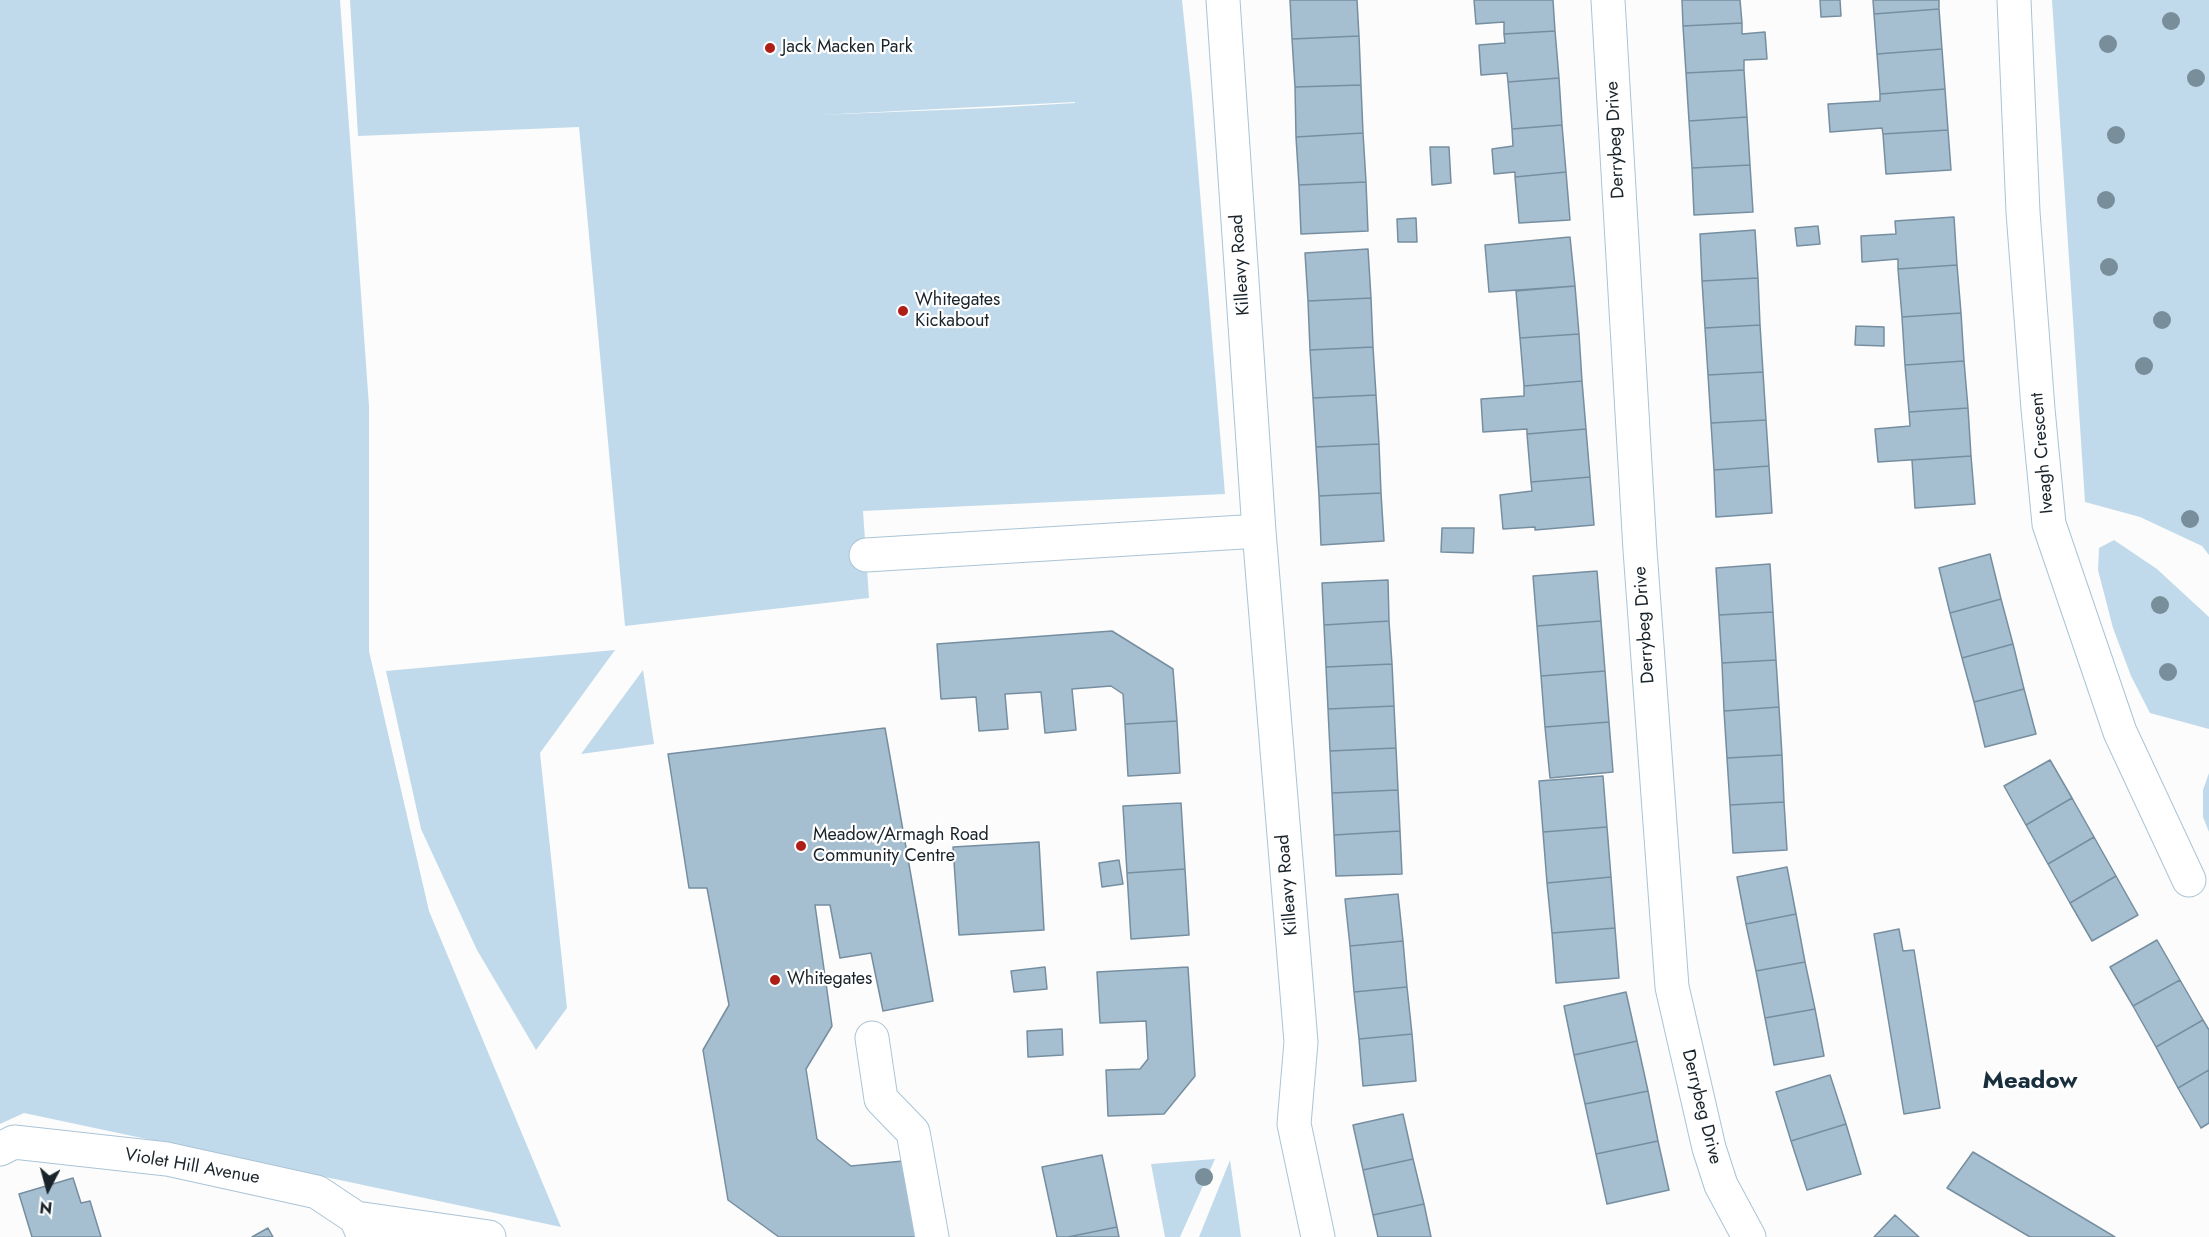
<!DOCTYPE html>
<style>
body{margin:0}
#map{position:relative;width:2209px;height:1237px;overflow:hidden;background:#fbfcfb;font-family:Jost,sans-serif}
canvas{display:block}
.north{position:absolute;left:18px;top:1159px;width:60px;height:60px;-webkit-text-stroke:4px #fff;paint-order:stroke;rotate:186deg;font-size:16px;font-weight:700;line-height:24px;text-align:center;color:#19232a}
.north::after{content:'';display:block;margin:auto;width:21px;height:27px;background:#19232a;clip-path:polygon(50% 0,100% 100%,50% 72%,0 100%)}
</style>
<div id="map">
<canvas width="2209" height="1237"></canvas>
<div class="north">N</div>
</div>
<script>
const c = document.querySelector('canvas').getContext('2d');
c.lineJoin = 'round';
function fill(path, color) { c.fillStyle = color; c.fill(path, 'evenodd'); }
const shape = rows => new Path2D(rows.map(r => 'M' + r).join(''));
function trace(path, color, width, dash) { c.strokeStyle = color; c.lineWidth = width; c.lineCap = dash ? 'butt' : 'round'; c.setLineDash(dash || []); c.stroke(path); }
function drawText(font, color, halo, rows, align = 'center') {
  c.font = font + ' Jost,sans-serif'; c.lineWidth = 4.5; c.setLineDash([]); c.textBaseline = 'middle'; c.strokeStyle = halo; c.fillStyle = color; for (const [text, x, y, turn = 0] of rows) {
    c.save(); c.translate(x, y); c.rotate((+turn || 0) * Math.PI / 180); c.textAlign = isNaN(turn) ? turn : align; if (halo) c.strokeText(text, 0, 0); c.fillText(text, 0, 0); c.restore();
  }
}
fill(shape([
 [0,0,340,0,369,406,369,651,429,911,561,1227,24,1113,0,1124],
 [350,0,1182,0,1192,96,1225,494,863,511,869,598,625,626,579,127,358,136],
 [1075,103,991,108,819,115,1075,102],
 [2052,0,2209,0,2209,555,2202,546,2140,517,2085,502],
 [2114,540,2157,569,2209,617,2209,729,2150,713,2131,676,2113,628,2098,570,2099,548],
 [615,650,540,753,567,1008,536,1050,477,950,421,829,386,671],
 [643,670,654,744,581,754],
 [2209,773,2209,832,2203,817,2203,790],
 [1215,1159,1180,1237,1165,1237,1151,1164],
 [1230,1160,1241,1237,1199,1237]
]), '#c1daeb');
const building = shape([
 [1290,0,1357,0,1359,36,1292,39,1290,0],
 [1474,0,1553,0,1555,31,1504,34,1504,22,1476,24,1474,0],
 [1682,0,1740,0,1742,23,1683,26,1682,0],
 [1820,0,1840,0,1841,16,1821,17,1820,0],
 [1873,0,1939,0,1939,9,1874,14,1873,0],
 [1939,9,1942,49,1877,54,1874,14,1939,9],
 [1742,23,1742,34,1765,32,1767,59,1744,60,1744,70,1686,73,1683,26,1742,23],
 [1555,31,1559,78,1508,82,1507,73,1481,75,1479,45,1505,43,1504,34,1555,31],
 [1359,36,1361,85,1295,87,1292,39,1359,36],
 [1942,49,1945,89,1880,94,1877,54,1942,49],
 [1744,70,1747,117,1689,121,1686,73,1744,70],
 [1559,78,1562,125,1512,129,1508,82,1559,78],
 [1361,85,1363,133,1296,137,1295,87,1361,85],
 [1945,89,1948,130,1883,134,1882,128,1830,132,1828,104,1880,101,1880,94,1945,89],
 [1747,117,1750,165,1692,168,1689,121,1747,117],
 [1562,125,1566,172,1515,177,1515,172,1494,174,1492,149,1513,146,1512,129,1562,125],
 [1948,130,1951,170,1886,174,1883,134,1948,130],
 [1363,133,1366,182,1299,185,1296,137,1363,133],
 [1430,147,1449,147,1451,183,1432,185,1430,147],
 [1750,165,1753,212,1694,215,1692,168,1750,165],
 [1566,172,1570,220,1519,223,1515,177,1566,172],
 [1366,182,1368,231,1301,234,1299,185,1366,182],
 [1954,217,1957,265,1898,269,1898,259,1862,262,1861,236,1896,234,1895,221,1954,217],
 [1416,218,1417,242,1398,242,1397,219,1416,218],
 [1818,226,1820,244,1797,246,1795,228,1818,226],
 [1755,230,1758,278,1702,281,1700,234,1755,230],
 [1570,237,1575,286,1489,292,1485,245,1570,237],
 [1368,249,1371,298,1308,301,1305,253,1368,249],
 [1957,265,1961,313,1902,317,1898,269,1957,265],
 [1758,278,1760,325,1705,328,1702,281,1758,278],
 [1575,286,1579,334,1520,338,1516,291,1575,286],
 [1371,298,1373,347,1310,350,1308,301,1371,298],
 [1961,313,1964,361,1905,365,1902,317,1961,313],
 [1760,325,1763,372,1708,375,1705,328,1760,325],
 [1856,326,1884,327,1884,346,1855,345,1856,326],
 [1579,334,1582,381,1524,386,1520,338,1579,334],
 [1373,347,1376,395,1313,398,1310,350,1373,347],
 [1964,361,1968,408,1909,412,1905,365,1964,361],
 [1763,372,1766,420,1711,423,1708,375,1763,372],
 [1582,381,1586,429,1527,434,1527,429,1483,432,1481,399,1524,396,1524,386,1582,381],
 [1376,395,1379,444,1316,447,1313,398,1376,395],
 [1968,408,1971,456,1878,462,1875,429,1910,426,1909,412,1968,408],
 [1766,420,1769,466,1714,470,1711,423,1766,420],
 [1586,429,1590,477,1531,482,1527,434,1586,429],
 [1379,444,1381,493,1319,496,1316,447,1379,444],
 [1971,456,1975,504,1915,508,1912,460,1971,456],
 [1769,466,1772,513,1716,517,1714,470,1769,466],
 [1590,477,1594,525,1535,530,1535,527,1503,529,1500,495,1532,491,1531,482,1590,477],
 [1381,493,1384,541,1321,545,1319,496,1381,493],
 [1442,528,1474,528,1473,553,1441,552,1442,528],
 [1990,554,2001,599,1950,613,1939,568,1990,554],
 [1770,564,1773,612,1719,615,1716,568,1770,564],
 [1597,571,1601,621,1537,626,1533,576,1597,571],
 [1388,580,1389,621,1324,625,1322,583,1388,580],
 [2001,599,2013,644,1962,658,1950,613,2001,599],
 [1773,612,1776,660,1722,663,1719,615,1773,612],
 [1389,621,1392,664,1326,667,1324,625,1389,621],
 [1601,621,1605,671,1541,676,1537,626,1601,621],
 [1112,631,1173,669,1177,721,1125,724,1123,694,1111,686,1072,689,1076,730,1045,733,1041,692,1005,694,1008,729,979,731,976,697,941,699,937,644,1112,631],
 [2013,644,2024,689,1974,702,1962,658,2013,644],
 [1776,660,1779,707,1724,711,1722,663,1776,660],
 [1392,664,1394,706,1328,709,1326,667,1392,664],
 [1605,671,1609,722,1545,727,1541,676,1605,671],
 [2024,689,2036,734,1985,747,1974,702,2024,689],
 [1394,706,1396,748,1330,751,1328,709,1394,706],
 [1779,707,1782,755,1727,758,1724,711,1779,707],
 [1177,721,1180,773,1128,776,1125,724,1177,721],
 [1609,722,1613,772,1550,778,1545,727,1609,722],
 [885,728,933,1001,883,1011,871,953,840,958,830,905,815,905,832,1026,806,1069,817,1139,851,1166,903,1161,918,1237,779,1237,728,1200,703,1050,729,1005,707,888,689,888,668,754,885,728],
 [1396,748,1398,790,1332,793,1330,751,1396,748],
 [1782,755,1784,802,1730,805,1727,758,1782,755],
 [2050,760,2072,798,2026,825,2004,786,2050,760],
 [1603,776,1607,827,1543,832,1539,781,1603,776],
 [1398,790,1400,831,1334,835,1332,793,1398,790],
 [2072,798,2094,837,2048,864,2026,825,2072,798],
 [1784,802,1787,850,1733,853,1730,805,1784,802],
 [1181,803,1185,869,1127,873,1123,806,1181,803],
 [1607,827,1611,877,1547,883,1543,832,1607,827],
 [1400,831,1402,874,1336,876,1334,835,1400,831],
 [2094,837,2116,876,2070,903,2048,864,2094,837],
 [1039,842,1044,930,959,935,953,847,1039,842],
 [1119,860,1123,884,1102,887,1099,863,1119,860],
 [1787,867,1796,914,1746,924,1737,877,1787,867],
 [1185,869,1189,935,1131,939,1127,873,1185,869],
 [2116,876,2138,915,2092,941,2070,903,2116,876],
 [1611,877,1615,928,1552,933,1547,883,1611,877],
 [1398,894,1403,941,1350,946,1345,899,1398,894],
 [1796,914,1805,962,1756,971,1746,924,1796,914],
 [1615,928,1619,978,1556,983,1552,933,1615,928],
 [1899,929,1903,951,1914,950,1940,1108,1904,1114,1874,934,1899,929],
 [2157,940,2180,980,2133,1006,2110,967,2157,940],
 [1403,941,1407,987,1354,992,1350,946,1403,941],
 [1805,962,1815,1009,1765,1018,1756,971,1805,962],
 [1045,967,1047,989,1014,992,1011,971,1045,967],
 [1188,967,1195,1076,1164,1114,1108,1116,1106,1070,1140,1069,1148,1059,1146,1021,1100,1023,1097,972,1188,967],
 [2180,980,2203,1020,2156,1047,2133,1006,2180,980],
 [1407,987,1412,1034,1359,1039,1354,992,1407,987],
 [1626,992,1637,1041,1574,1055,1564,1006,1626,992],
 [1815,1009,1824,1056,1774,1065,1765,1018,1815,1009],
 [2203,1020,2209,1030,2209,1070,2178,1088,2156,1047,2203,1020],
 [1062,1029,1063,1055,1028,1057,1027,1031,1062,1029],
 [1412,1034,1416,1081,1363,1086,1359,1039,1412,1034],
 [1637,1041,1648,1091,1585,1104,1574,1055,1637,1041],
 [2209,1070,2209,1123,2201,1128,2178,1088,2209,1070],
 [1830,1075,1846,1124,1791,1141,1776,1092,1830,1075],
 [1648,1091,1658,1141,1596,1154,1585,1104,1648,1091],
 [1403,1114,1413,1159,1363,1170,1353,1125,1403,1114],
 [1846,1124,1861,1174,1807,1190,1791,1141,1846,1124],
 [1658,1141,1669,1190,1607,1204,1596,1154,1658,1141],
 [1973,1152,2115,1237,2030,1237,1947,1188,1973,1152],
 [1102,1155,1117,1227,1068,1237,1057,1237,1042,1167,1102,1155],
 [1413,1159,1424,1204,1373,1215,1363,1170,1413,1159],
 [73,1178,81,1203,90,1201,101,1237,32,1237,19,1194,73,1178],
 [1424,1204,1431,1237,1378,1237,1373,1215,1424,1204],
 [1895,1215,1919,1237,1874,1237,1895,1215],
 [1117,1227,1119,1237,1068,1237,1117,1227],
 [268,1228,273,1237,252,1237,268,1228]
]);
fill(building, '#a5bfd1');
trace(building, '#768ea0', 1.5);
const minor = shape([
 [1223,0,1259,531,1301,1042,1294,1124,1318,1237],
 [1608,0,1640,550,1672,987,1709,1148,1721,1185,1749,1237],
 [2014,0,2023,212,2038,409,2049,524,2120,732,2189,880],
 [866,555,1259,531],
 [872,1038,881,1099,913,1132,932,1237],
 [0,1149,14,1142,167,1159,317,1192,356,1218,364,1237],
 [356,1218,489,1237]
]);
trace(minor, '#aac4d6', 35);
trace(minor, '#fff', 33);
c.fillStyle = '#788e9a';
for (const [x, y] of [
 [2171,21],
 [2108,44],
 [2196,78],
 [2116,135],
 [2106,200],
 [2109,267],
 [2162,320],
 [2144,366],
 [2190,519],
 [2160,605],
 [2168,672],
 [1204,1177]
]) { c.beginPath(); c.arc(x, y, 9, 0, 2 * Math.PI); c.fill(); }
for (const [x, y, r, color] of [
 [770,48,6,"#ae1e16"],
 [903,311,6,"#ae1e16"],
 [801,846,6,"#ae1e16"],
 [775,980,6,"#ae1e16"]
]) { const dot = new Path2D(); dot.arc(x, y, r, 0, 2 * Math.PI); c.fillStyle = color; c.fill(dot); trace(dot, '#fff', 2); }
drawText('18px', '#19232a', '#fff', [
 ["Jack Macken Park",782,48],
 ["Whitegates",915,301],
 ["Kickabout",915,322],
 ["Meadow/Armagh Road",813,836],
 ["Community Centre",813,857],
 ["Whitegates",787,980]
], 'left');
drawText('18px', '#19232a', '#fff', [
 ["Derrybeg Drive",1616,140,-93],
 ["Killeavy Road",1241,265,-94],
 ["Iveagh Crescent",2043,453,-95],
 ["Derrybeg Drive",1645,625,-94],
 ["Killeavy Road",1288,885,-95],
 ["Derrybeg Drive",1701,1107,76],
 ["Violet Hill Avenue",192,1167,10]
]);
drawText('bold 24px', '#192f3e', '#fff', [
 ["Meadow",2030,1082]
]);
</script>
